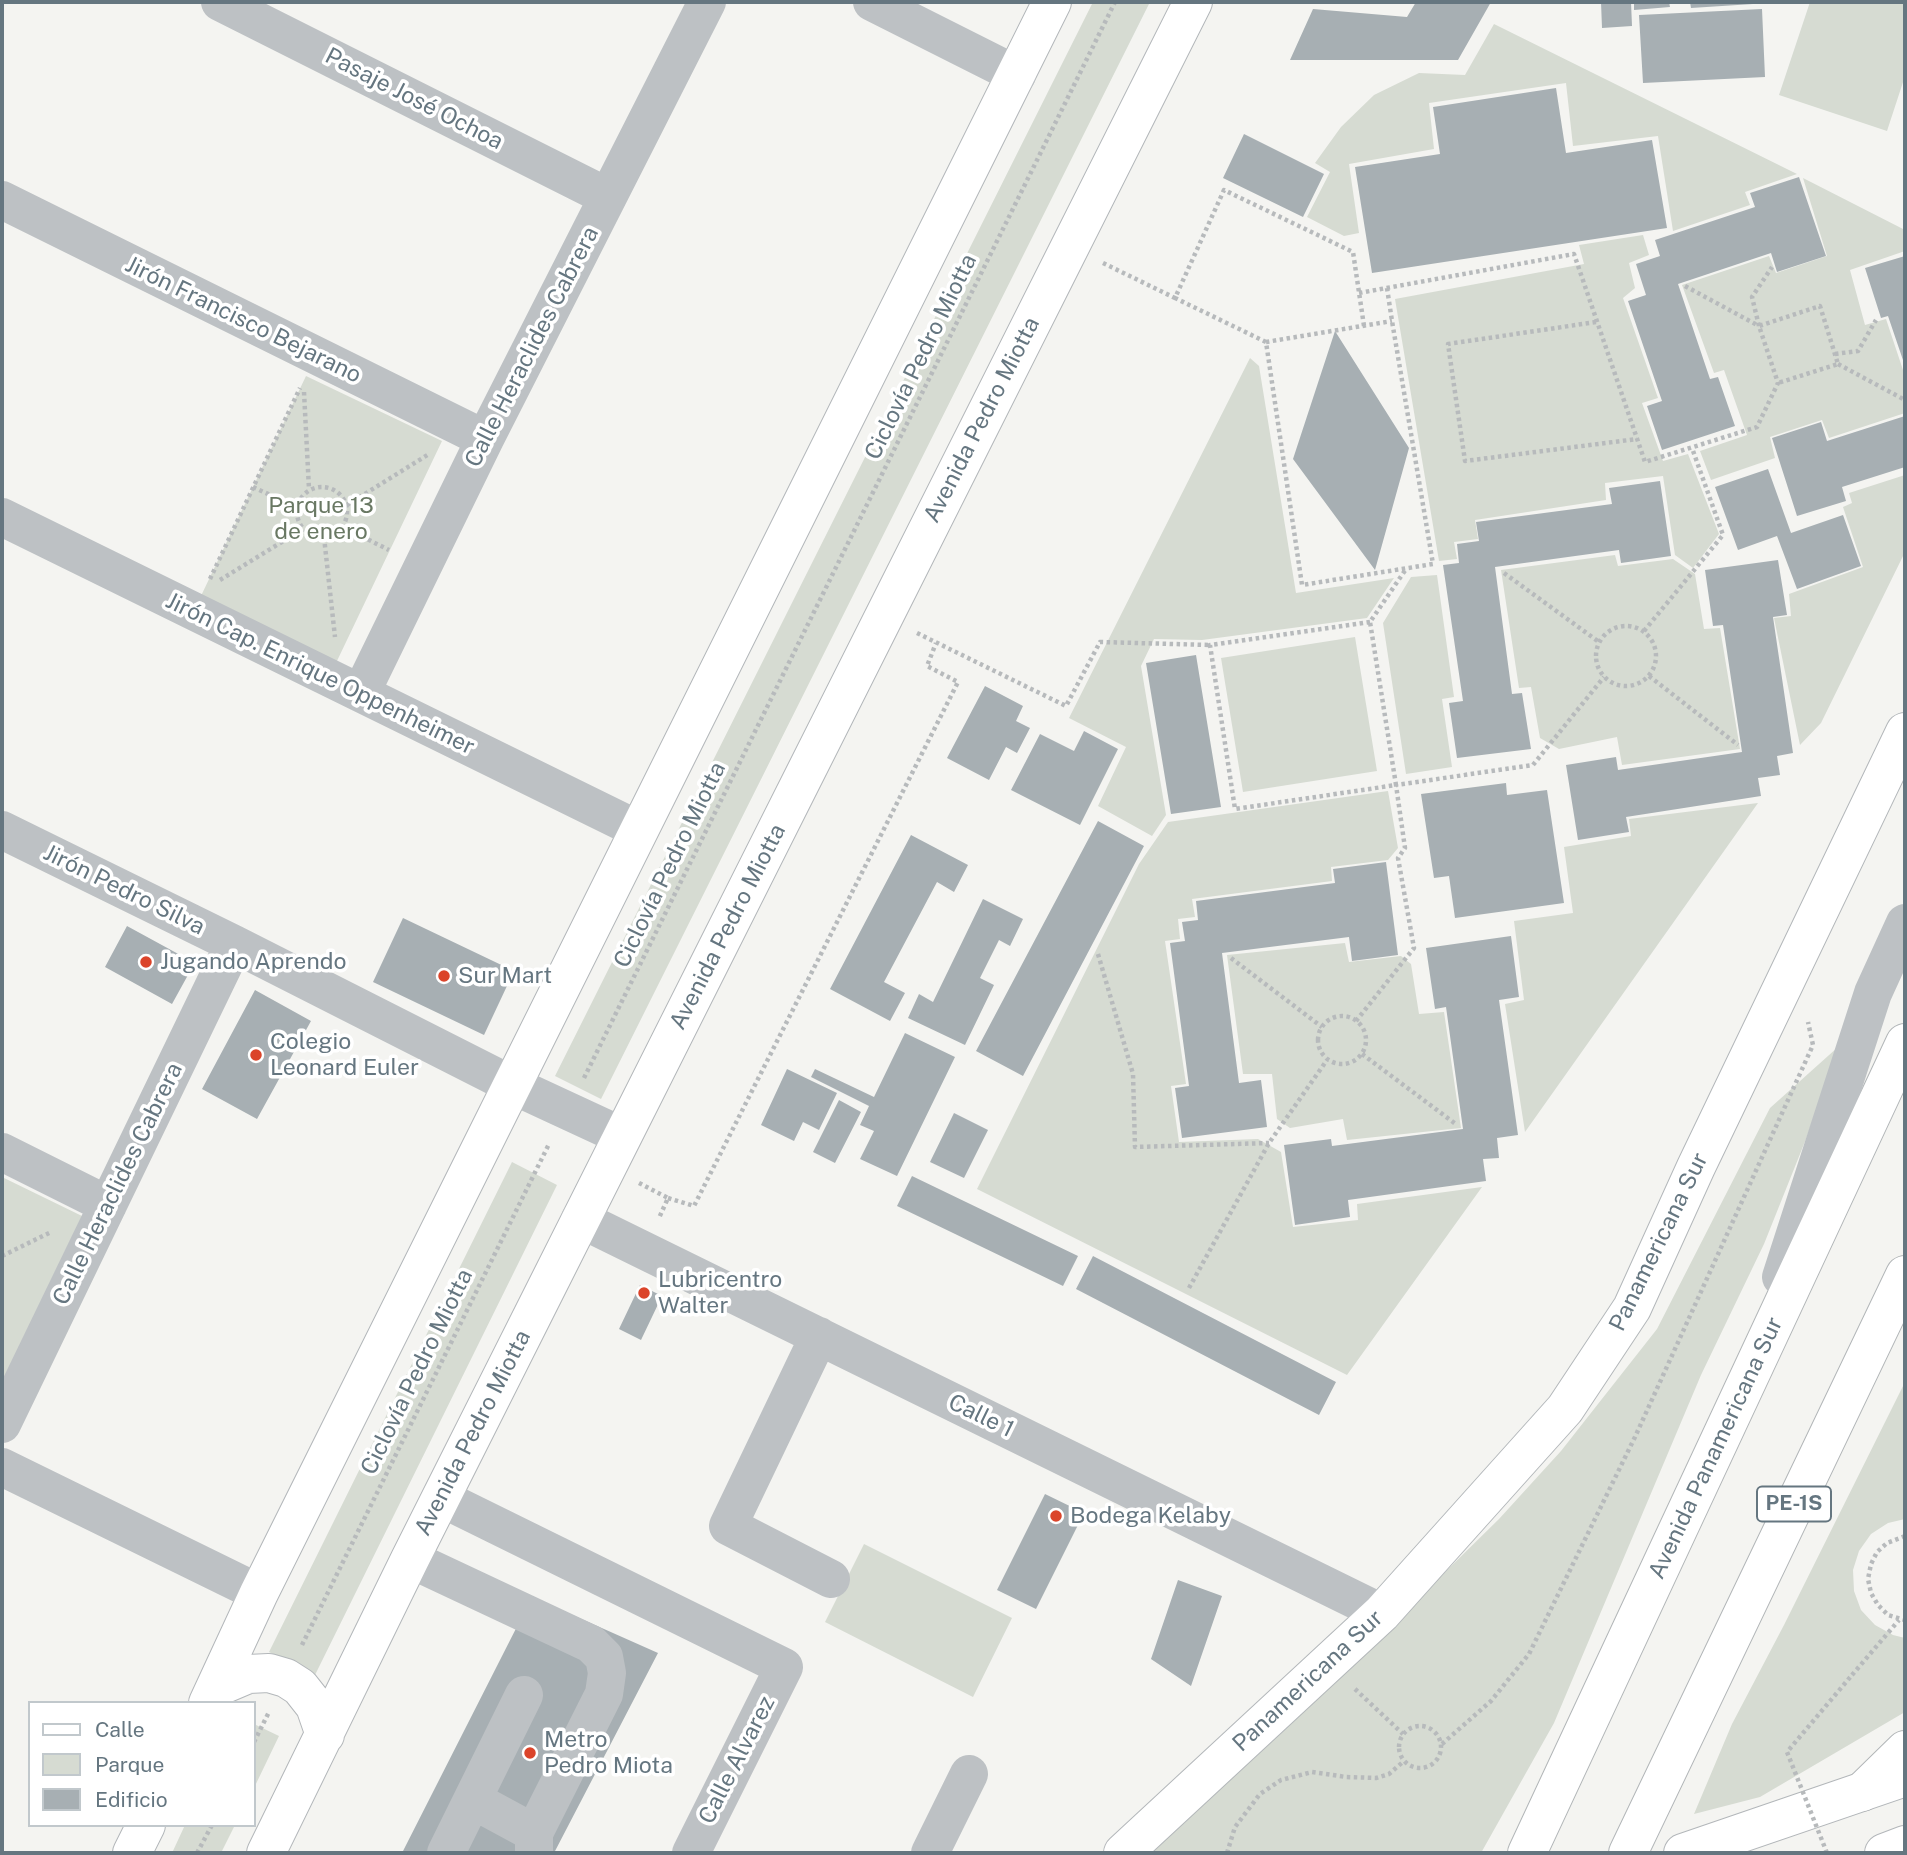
<!DOCTYPE html>
<meta charset="utf-8">
<style>
body{margin:0}
#map{position:relative;width:1907px;height:1855px;overflow:hidden;background:#f4f4f1;font-family:"Public Sans",sans-serif}
canvas{display:block}
.frame{position:absolute;inset:0;border:4px solid #657680;pointer-events:none}
.legend{position:absolute;left:28px;top:1701px;width:228px;height:126px;box-sizing:border-box;background:#fff;border:2px solid #c1c8cc;margin:0;padding:9px 12px;list-style:none;font-size:21px;color:#657680}
.legend li{display:flex;align-items:center;gap:14px;height:35px}
.legend b{width:35px;border:2px solid #c1c8cc}
</style>
<div id="map">
<canvas width="1907" height="1855"></canvas>
<div class="frame"></div>
<ul class="legend">
<li><b style="height:9px;background:#fff"></b>Calle</li>
<li><b style="height:19px;background:#d6dbd2"></b>Parque</li>
<li><b style="height:19px;background:#a7afb3"></b>Edificio</li>
</ul>
</div>
<script>
const c = document.querySelector('canvas').getContext('2d');
c.lineJoin = 'round';
function fill(path, color) { c.fillStyle = color; c.fill(path, 'evenodd'); }
const shape = rows => new Path2D(rows.map(r => 'M' + r).join(''));
function trace(path, color, width, dash) { c.strokeStyle = color; c.lineWidth = width; c.lineCap = dash ? 'butt' : 'round'; c.setLineDash(dash || []); c.stroke(path); }
function drawText(font, color, halo, rows, align = 'center') {
  c.font = font + ' "Public Sans",sans-serif'; c.lineWidth = 7; c.setLineDash([]); c.textBaseline = 'middle'; c.strokeStyle = halo; c.fillStyle = color; for (const [text, x, y, turn = 0] of rows) {
    c.save(); c.translate(x, y); c.rotate((+turn || 0) * Math.PI / 180); c.textAlign = isNaN(turn) ? turn : align; if (halo) c.strokeText(text, 0, 0); c.fillText(text, 0, 0); c.restore();
  }
}
fill(shape([
 [1093,2,1150,2,601,1099,555,1076],
 [1810,2,1905,2,1905,76,1887,131,1779,95],
 [1494,24,1797,174,1745,192,1750,205,1673,231,1658,136,1573,146,1566,83,1429,103,1434,149,1349,164,1359,233,1344,236,1307,217,1330,172,1315,163,1341,127,1374,95,1419,73,1465,75],
 [1803,178,1905,230,1905,251,1850,270,1865,325,1886,319,1905,376,1905,413,1829,438,1822,420,1770,437,1775,458,1711,480,1700,451,1747,435,1724,370,1714,373,1682,285,1769,256,1776,273,1827,256],
 [1643,235,1649,255,1629,263,1635,288,1623,298,1658,398,1642,403,1663,461,1688,454,1719,534,1693,568,1675,555,1663,476,1605,483,1606,500,1475,520,1478,539,1454,542,1457,559,1439,561,1395,299,1584,264,1579,245],
 [1250,358,1259,366,1296,593,1394,578,1367,618,1202,640,1154,639,1141,666,1166,815,1152,836,1098,806,1126,747,1069,718],
 [306,376,442,441,336,663,200,598],
 [1905,475,1905,552,1821,723,1800,745,1774,618,1791,616,1789,594,1863,567,1843,507,1852,503,1849,493],
 [1615,555,1618,566,1673,559,1695,574,1704,629,1720,628,1740,749,1622,765,1617,737,1559,749,1540,738,1531,687,1519,688,1501,570],
 [1437,575,1454,697,1442,699,1452,767,1406,774,1383,623,1411,577],
 [1355,637,1377,771,1243,792,1221,658],
 [1388,791,1398,848,1388,860,1331,867,1332,881,1192,899,1195,917,1178,919,1180,939,1165,941,1186,1084,1171,1086,1179,1142,1258,1139,1281,1152,1293,1227,1358,1220,1357,1204,1482,1187,1347,1375,977,1189,1139,864,1168,822],
 [1758,803,1525,1132,1505,1004,1524,1000,1514,921,1573,913,1564,847,1631,836,1629,819],
 [1345,943,1349,962,1401,956,1411,964,1419,1014,1444,1012,1461,1128,1347,1140,1343,1119,1290,1128,1277,1119,1272,1074,1243,1074,1227,955],
 [1838,1047,1806,1139,1764,1244,1701,1375,1554,1723,1481,1853,1150,1853,1379,1637,1499,1519,1561,1451,1657,1329,1770,1108],
 [512,1162,557,1185,315,1675,269,1652],
 [2,1177,82,1216,2,1382],
 [1905,1382,1905,1519,1888,1523,1871,1534,1859,1551,1853,1570,1854,1591,1861,1610,1875,1625,1893,1635,1905,1638,1905,1712,1760,1797,1694,1814,1732,1724,1784,1625],
 [864,1544,1012,1618,973,1697,825,1622],
 [254,1724,279,1736,254,1788],
 [185,1825,235,1825,221,1853,172,1853]
]), '#d6dbd2');
fill(shape([
 [1416,2,1491,2,1458,60,1290,60,1313,9,1407,17],
 [1601,2,1631,2,1632,26,1602,28],
 [1634,2,1669,2,1670,7,1634,10],
 [1690,2,1753,2,1753,4,1691,8],
 [1762,9,1765,77,1643,83,1639,15],
 [1556,88,1566,153,1652,140,1667,228,1372,273,1355,167,1440,154,1433,107],
 [1244,134,1324,174,1303,217,1223,178],
 [1799,177,1826,256,1777,272,1771,253,1678,284,1710,379,1718,377,1735,426,1662,450,1647,406,1662,401,1628,301,1646,295,1636,264,1660,256,1655,240,1755,207,1750,193],
 [1905,256,1905,366,1888,316,1881,318,1865,268],
 [1335,331,1409,448,1375,570,1293,459],
 [1905,416,1905,467,1842,487,1846,501,1797,516,1772,438,1821,422,1827,441],
 [1768,469,1791,533,1843,515,1861,566,1797,589,1777,536,1738,550,1715,487],
 [1660,481,1671,556,1621,563,1619,550,1495,567,1512,694,1522,693,1531,749,1457,758,1449,703,1463,701,1443,565,1459,563,1457,544,1479,541,1476,522,1612,504,1609,488],
 [1778,560,1787,615,1773,617,1793,753,1777,756,1780,775,1758,778,1761,796,1626,817,1629,832,1578,840,1566,765,1616,757,1618,770,1742,752,1723,625,1713,626,1705,570],
 [1196,655,1221,807,1171,814,1146,663],
 [985,686,1023,706,1016,721,1030,728,1017,753,1006,747,989,780,947,758],
 [1084,731,1118,749,1080,825,1011,790,1040,734,1074,751],
 [1506,783,1507,795,1547,790,1564,903,1455,918,1449,876,1434,878,1421,794],
 [1098,821,1144,846,1023,1076,976,1051],
 [911,835,968,865,954,892,937,882,884,982,905,993,890,1021,830,989],
 [1386,862,1398,955,1352,961,1349,937,1222,953,1239,1083,1261,1080,1267,1127,1182,1138,1175,1088,1189,1086,1170,943,1185,941,1182,922,1198,920,1196,901,1335,883,1333,869],
 [983,899,1023,919,1010,946,999,940,980,978,994,985,965,1045,908,1018,919,994,933,1002],
 [403,918,514,971,484,1035,373,982],
 [127,926,182,956,188,975,172,1004,105,967],
 [1511,936,1519,997,1499,1000,1518,1135,1497,1138,1499,1158,1483,1159,1486,1181,1348,1200,1350,1217,1295,1225,1284,1145,1331,1139,1332,1146,1463,1129,1446,1007,1435,1009,1426,948],
 [255,990,311,1021,257,1119,202,1089],
 [905,1033,955,1057,897,1176,860,1159,874,1131,860,1125,869,1106,811,1077,815,1069,874,1097],
 [787,1069,837,1093,819,1130,803,1122,794,1141,761,1125],
 [839,1100,861,1112,835,1163,813,1152],
 [954,1113,988,1130,964,1178,930,1162],
 [912,1176,1078,1256,1063,1286,897,1206],
 [1093,1256,1336,1382,1319,1415,1076,1289],
 [640,1285,662,1296,641,1340,619,1329],
 [1045,1494,1084,1513,1036,1609,997,1590],
 [1178,1580,1222,1596,1191,1686,1151,1659],
 [532,1597,658,1653,554,1853,402,1853]
]), '#a7afb3');
const major = shape([
 [215,1688,248,1674,269,1673,286,1678,300,1687,315,1706,325,1735],
 [208,1703,259,1593,1052,2],
 [132,1853,146,1825],
 [266,1853,410,1559,1193,2],
 [1123,1853,1382,1613,1565,1409,1632,1308,1696,1167,1905,732],
 [1683,1853,1905,1777],
 [1884,1853,1905,1845]
]);
const highway = shape([
 [1862,1792,1905,1750],
 [1527,1853,1905,1043],
 [1628,1853,1905,1275]
]);
trace(major, '#b3b7ba', 40);
trace(highway, '#b2b6b8', 40);
trace(shape([
 [1103,263,1175,298],
 [1685,286,1759,326],
 [1387,288,1392,321,1433,564,1302,585,1266,342,1392,321],
 [1359,293,1574,254,1645,462,1757,427,1778,383,1759,326,1820,306,1838,364,1778,383],
 [1596,322,1448,344,1465,461,1637,439],
 [1759,326,1752,297,1772,267],
 [1266,342,1175,298,1224,190,1353,252,1364,326],
 [1835,354,1858,351,1876,320],
 [1838,364,1905,400],
 [304,392,309,489],
 '297 512a25 25 0 1 1 50 0a25 25 0 1 1-50 0Z',
 [253,487,296,507],
 [347,505,429,454],
 [343,527,389,550],
 [324,537,335,637],
 [1504,573,1599,642],
 [210,579,300,388],
 [220,580,303,529],
 [1370,622,1210,645,1235,809,1396,785,1370,622,1406,569],
 '1596 656a30 30 0 1 1 60 0a30 30 0 1 1-60 0Z',
 [1644,631,1723,535,1692,448],
 [917,633,1066,706,1100,642,1210,645],
 [1649,676,1738,745],
 [1098,954,1133,1074,1135,1147,1269,1143],
 [1231,958,1322,1027],
 '1318 1040a24 24 0 1 1 48 0a24 24 0 1 1-48 0Z',
 [1356,1021,1414,948,1398,858,1405,848,1396,785,1533,765,1604,677],
 [1362,1054,1457,1125],
 [584,1078,1115,2],
 [639,1183,668,1198,659,1218],
 [668,1198,694,1206,958,682,927,666,936,643],
 [2,1256,51,1232],
 [1189,1288,1269,1143,1327,1060],
 [1905,1536,1887,1543,1877,1552,1871,1564,1868,1579,1871,1593,1878,1605,1888,1615,1905,1620],
 [302,1645,549,1144],
 [1852,1675,1899,1620],
 [1355,1689,1403,1734],
 '1399 1747a21 21 0 1 1 42 0a21 21 0 1 1-42 0Z',
 [254,1742,269,1712],
 [1442,1744,1491,1701,1529,1654,1635,1437,1813,1045,1808,1022],
 [197,1853,212,1825],
 [1227,1853,1235,1827,1260,1794,1281,1780,1312,1772,1346,1777,1376,1778,1389,1774,1404,1761]
]), '#b7babc', 4.5, [3.5, 3.5]);
trace(shape([
 [220,2,608,197],
 [872,2,1017,75],
 [2,200,485,439],
 [2,517,639,830],
 [361,693,485,439,707,2],
 [2,830,234,944,512,1085,622,1136],
 [2,1152,108,1205],
 [580,1219,1382,1613],
 [1781,1277,1873,993,1905,923],
 [819,1336,728,1526,831,1579],
 [2,1424,234,944],
 [2,1467,259,1593],
 [441,1498,784,1667,691,1853],
 [410,1559,591,1644,604,1657,607,1673,604,1694,534,1833,534,1853],
 [473,1800,534,1833],
 [446,1853,524,1695],
 [930,1853,969,1774]
]), '#bdc1c4', 38);
trace(major, '#fff', 38);
trace(highway, '#fff', 38);
trace(shape([
 [1827,1853,1787,1752,1852,1675]
]), '#b7babc', 4.5, [3.5, 3.5]);
for (const [x, y, r, color] of [
 [146,962,7,"#db442a"],
 [444,976,7,"#db442a"],
 [256,1055,7,"#db442a"],
 [644,1293,7,"#db442a"],
 [1056,1516,7,"#db442a"],
 [530,1753,7,"#db442a"]
]) { const dot = new Path2D(); dot.arc(x, y, r, 0, 2 * Math.PI); c.fillStyle = color; c.fill(dot); trace(dot, '#fff', 2.5); }
for (const [x, y, w] of [
 [1794,1504,74]
]) { const box = new Path2D(); box.roundRect(x - w / 2, y - 17.5, w, 35, 5); c.fillStyle = '#fff'; c.fill(box); trace(box, '#657680', 2); }
drawText('bold 21px', '#657680', null, [
 ["PE-1S",1794,1504]
]);
drawText('23px', '#657680', '#fff', [
 ["Pasaje José Ochoa",414,99,27],
 ["Jirón Francisco Bejarano",243,320,26],
 ["Calle Heraclides Cabrera",532,347,-63],
 ["Ciclovía Pedro Miotta",921,357,-64],
 ["Avenida Pedro Miotta",982,420,-63],
 ["Jirón Cap. Enrique Oppenheimer",320,674,26],
 ["Ciclovía Pedro Miotta",670,865,-64],
 ["Jirón Pedro Silva",124,890,26],
 ["Avenida Pedro Miotta",728,927,-63],
 ["Calle Heraclides Cabrera",118,1184,-64],
 ["Panamericana Sur",1659,1242,-64],
 ["Ciclovía Pedro Miotta",417,1372,-64],
 ["Calle 1",981,1416,26],
 ["Avenida Pedro Miotta",473,1433,-63],
 ["Avenida Panamericana Sur",1716,1448,-65],
 ["Panamericana Sur",1308,1681,-43],
 ["Calle Alvarez",737,1760,-63]
]);
drawText('23px', '#697863', '#fff', [
 ["Parque 13",321,506],
 ["de enero",321,532]
]);
drawText('23px', '#657680', '#fff', [
 ["Jugando Aprendo",160,962],
 ["Sur Mart",458,976],
 ["Colegio",270,1042],
 ["Leonard Euler",270,1068],
 ["Lubricentro",658,1280],
 ["Walter",658,1306],
 ["Bodega Kelaby",1070,1516],
 ["Metro",544,1740],
 ["Pedro Miota",544,1766]
], 'left');
</script>
